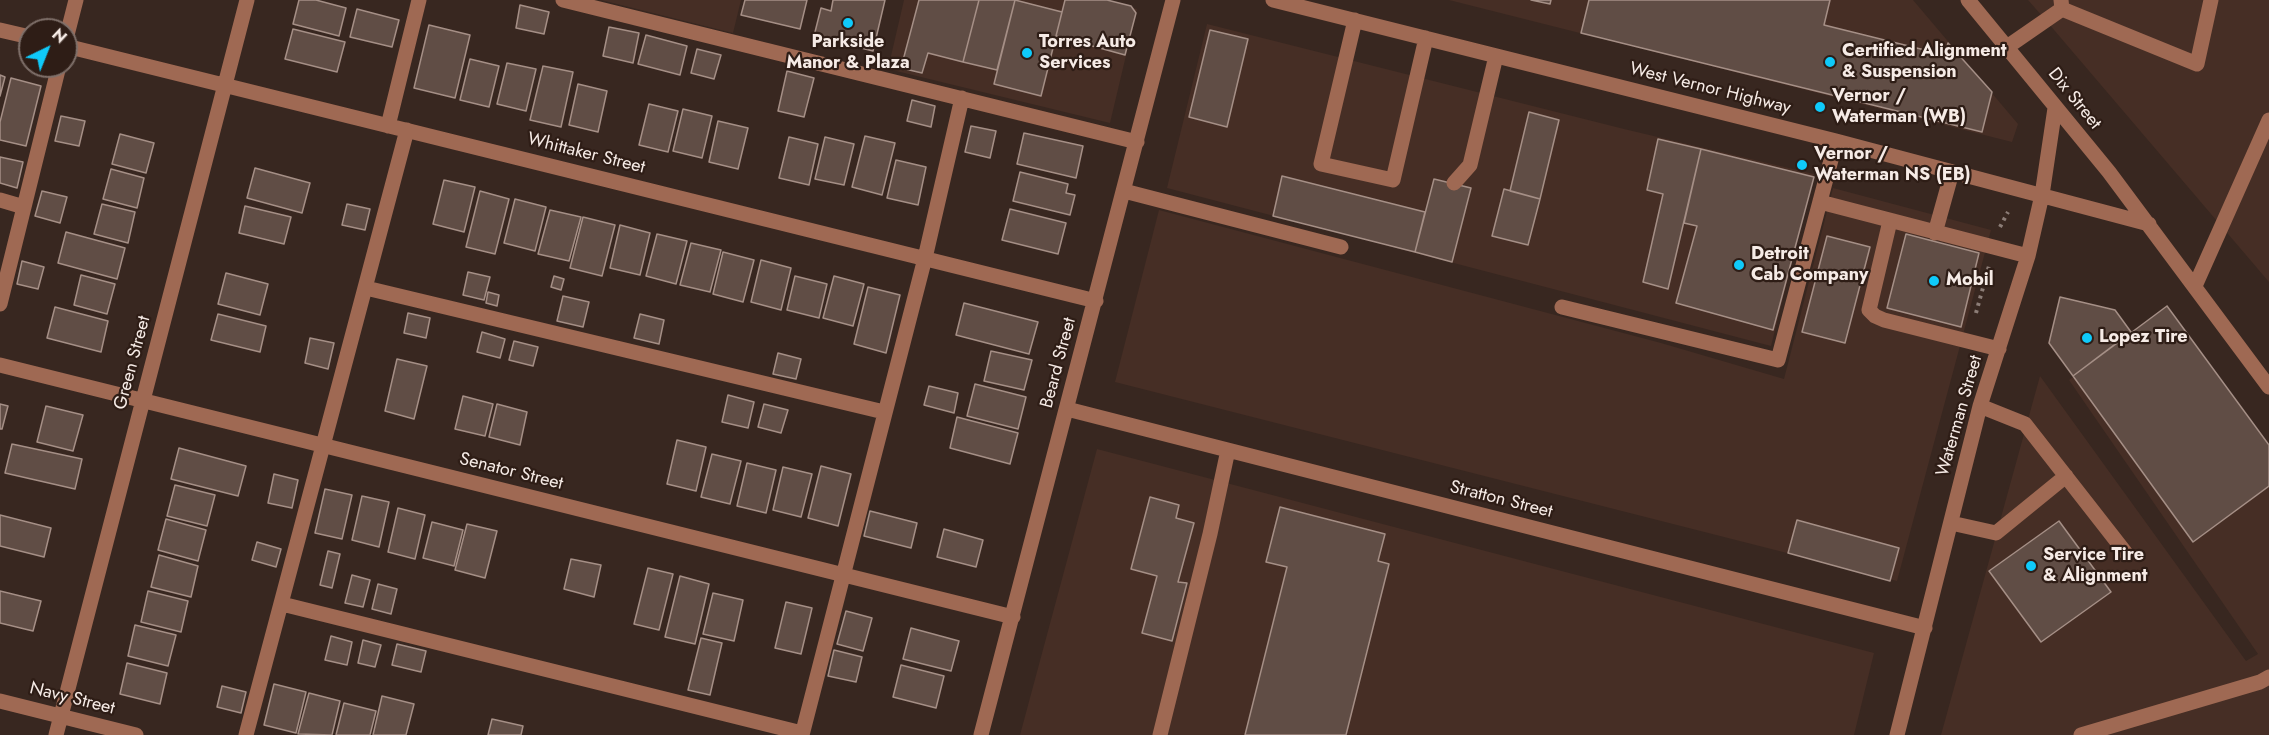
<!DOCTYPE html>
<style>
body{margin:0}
#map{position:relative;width:2269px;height:735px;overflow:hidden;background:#382720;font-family:Jost,sans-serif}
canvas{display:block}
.north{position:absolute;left:18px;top:18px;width:60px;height:60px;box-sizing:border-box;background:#2e1d16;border:2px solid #7e6f69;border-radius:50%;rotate:43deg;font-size:16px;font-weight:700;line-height:24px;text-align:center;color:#f6ebe6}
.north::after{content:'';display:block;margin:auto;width:21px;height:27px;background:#0fcafa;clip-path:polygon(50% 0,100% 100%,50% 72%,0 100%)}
</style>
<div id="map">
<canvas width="2269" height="735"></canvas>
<div class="north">N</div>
</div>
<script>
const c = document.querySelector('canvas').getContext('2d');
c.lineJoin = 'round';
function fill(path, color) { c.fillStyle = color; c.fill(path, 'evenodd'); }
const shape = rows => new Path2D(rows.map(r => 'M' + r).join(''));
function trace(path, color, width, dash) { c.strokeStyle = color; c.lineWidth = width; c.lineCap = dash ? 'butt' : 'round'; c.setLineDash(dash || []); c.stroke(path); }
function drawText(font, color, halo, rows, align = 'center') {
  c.font = font + ' Jost,sans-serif'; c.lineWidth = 4.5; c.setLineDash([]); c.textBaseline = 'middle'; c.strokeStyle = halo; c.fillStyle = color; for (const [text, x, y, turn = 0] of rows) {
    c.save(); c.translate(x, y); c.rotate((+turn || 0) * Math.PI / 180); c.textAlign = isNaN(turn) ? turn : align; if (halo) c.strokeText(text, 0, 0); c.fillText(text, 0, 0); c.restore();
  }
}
fill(shape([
 [601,0,741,0,733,33],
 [904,0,1099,0,1137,9,1110,123,888,69],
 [1449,0,1913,0,2018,124,2012,142],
 [2028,0,2269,0,2269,282,2043,17],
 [1207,24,1624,129,1814,174,1771,346,1167,188],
 [1833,188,1991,230,1897,581,1115,382,1159,210,1661,343,1784,379],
 [2167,306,2269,449,2269,735,1941,735,2040,376,2246,661,2258,654,2069,380],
 [1097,449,1874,653,1854,735,1020,735]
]), '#462e25');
const building = shape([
 [299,0,316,0,346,8,339,36,293,24,299,0],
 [745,0,807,0,800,29,741,15,745,0],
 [833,0,885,0,873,51,814,36,821,8,831,11,833,0],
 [919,0,979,0,963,62,928,53,922,73,901,68,919,0],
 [979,0,1015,0,997,70,963,62,979,0],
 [1015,0,1062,12,1041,96,994,84,1015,0],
 [1065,0,1107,0,1131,6,1136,13,1125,55,1056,36,1065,0],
 [1531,0,1551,0,1550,4,1531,0],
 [1589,0,1830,0,1824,25,1945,55,1948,43,1992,92,1982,132,1581,33,1589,0],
 [520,5,549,12,544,34,516,28,520,5],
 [357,9,399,20,392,47,350,37,357,9],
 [429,25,470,35,455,98,414,88,429,25],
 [609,27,639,33,633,63,603,56,609,27],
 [293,29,345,42,337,72,285,59,293,29],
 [1210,30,1248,39,1227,127,1189,117,1210,30],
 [646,35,687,46,680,75,638,64,646,35],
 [697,49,721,55,714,79,691,73,697,49],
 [470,59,499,66,489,107,460,100,470,59],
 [507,63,536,69,526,111,497,104,507,63],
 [543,66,573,72,561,127,530,120,543,66],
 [787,71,814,78,804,117,778,111,787,71],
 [0,75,5,77,0,96,0,75],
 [11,78,41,86,26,146,0,140,0,122,11,78],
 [578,84,607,91,598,132,569,125,578,84],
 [912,100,935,106,931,127,907,121,912,100],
 [649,104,678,111,668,152,639,145,649,104],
 [683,109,712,116,702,158,673,151,683,109],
 [1529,112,1559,120,1540,199,1510,191,1529,112],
 [61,116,85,121,79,146,55,141,61,116],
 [718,121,748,128,738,169,709,162,718,121],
 [971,126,996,131,990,158,965,152,971,126],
 [1024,133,1083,146,1076,178,1017,164,1024,133],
 [120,134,154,143,146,173,112,164,120,134],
 [865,136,895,143,882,195,852,187,865,136],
 [789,137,818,144,809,185,779,178,789,137],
 [825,137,854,144,844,185,815,179,825,137],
 [1658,139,1701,149,1668,289,1643,282,1663,194,1647,190,1658,139],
 [1701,149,1814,177,1773,330,1676,303,1697,226,1684,223,1701,149],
 [0,157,23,162,17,188,0,183,0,157],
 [896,160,926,167,918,205,887,198,896,160],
 [255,168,310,183,302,213,247,198,255,168],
 [111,169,144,178,137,208,103,199,111,169],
 [1020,172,1068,184,1066,193,1075,195,1070,215,1013,201,1020,172],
 [1282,176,1425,212,1415,252,1273,216,1282,176],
 [1434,179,1471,188,1452,262,1415,252,1434,179],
 [444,180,475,187,464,232,433,224,444,180],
 [1504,189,1540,199,1528,245,1492,236,1504,189],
 [42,191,67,197,60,223,35,216,42,191],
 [480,191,509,199,495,254,466,247,480,191],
 [515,199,546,207,535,251,504,243,515,199],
 [102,204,135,212,128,243,94,234,102,204],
 [347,204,370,209,365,230,342,225,347,204],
 [245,206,291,217,284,244,239,233,245,206],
 [1010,209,1066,223,1058,254,1002,240,1010,209],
 [550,210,581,217,569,261,538,254,550,210],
 [583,217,615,225,602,276,570,268,583,217],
 [620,225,650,233,640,275,610,268,620,225],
 [66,232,125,248,117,279,58,263,66,232],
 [657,234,687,241,676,284,646,276,657,234],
 [1906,234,1979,253,1961,327,1887,308,1906,234],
 [1827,236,1870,247,1845,343,1802,332,1827,236],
 [691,243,721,250,710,292,680,285,691,243],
 [723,252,754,260,743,302,713,294,723,252],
 [761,260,791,268,781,310,751,302,761,260],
 [22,261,44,267,38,289,17,284,22,261],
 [468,272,490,277,484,300,463,295,468,272],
 [226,273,268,284,260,315,218,304,226,273],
 [81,275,115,284,107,314,74,305,81,275],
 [554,276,564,279,561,290,551,287,554,276],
 [795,276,827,284,819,318,787,310,795,276],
 [834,276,864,284,853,326,823,318,834,276],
 [868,287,900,295,886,353,854,344,868,287],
 [488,292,499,295,497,306,486,303,488,292],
 [563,296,589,302,583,327,557,321,563,296],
 [2060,297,2115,310,2131,332,2073,376,2049,343,2060,297],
 [964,303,1038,322,1029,354,956,335,964,303],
 [2167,306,2269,445,2269,486,2193,542,2073,376,2167,306],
 [55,307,108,321,101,352,47,338,55,307],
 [408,313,430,318,426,338,404,333,408,313],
 [218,314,266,326,260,352,211,340,218,314],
 [640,314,664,320,659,344,634,338,640,314],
 [482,332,505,339,500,358,477,352,482,332],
 [310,338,334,343,328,369,305,363,310,338],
 [514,341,538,347,533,366,509,360,514,341],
 [991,351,1032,360,1024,390,984,381,991,351],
 [778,353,801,359,796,379,773,374,778,353],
 [397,359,427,366,414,419,385,411,397,359],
 [975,384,1026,397,1018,429,967,416,975,384],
 [929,386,958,393,954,413,924,405,929,386],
 [728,395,754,402,748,428,722,422,728,395],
 [463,396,493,404,485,436,455,429,463,396],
 [0,404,8,406,2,429,0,429,0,404],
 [497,404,527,412,520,445,489,437,497,404],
 [764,404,788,410,781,433,758,427,764,404],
 [46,406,83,415,73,451,37,442,46,406],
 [957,417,1018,433,1010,464,950,448,957,417],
 [677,440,706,447,696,491,667,484,677,440],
 [12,444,82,459,75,489,5,473,12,444],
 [179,448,246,466,238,496,171,479,179,448],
 [712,454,741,461,730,504,701,497,712,454],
 [747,463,776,470,766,513,737,506,747,463],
 [821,466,851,474,838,526,808,518,821,466],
 [783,467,812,474,801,517,773,510,783,467],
 [274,474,298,480,292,508,268,503,274,474],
 [175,485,215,495,207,526,167,516,175,485],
 [325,489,352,495,342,539,315,533,325,489],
 [362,496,389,502,379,547,352,540,362,496],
 [1150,497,1179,505,1176,518,1194,523,1178,582,1187,583,1172,641,1142,633,1157,576,1131,569,1150,497],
 [1280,507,1385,534,1378,561,1389,564,1346,735,1245,735,1287,567,1266,562,1280,507],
 [398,508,425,515,415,559,388,552,398,508],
 [870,511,917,523,911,548,864,536,870,511],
 [0,515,51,528,44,557,0,546,0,515],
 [166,519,206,530,198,561,158,550,166,519],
 [1797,520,1899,548,1890,581,1788,553,1797,520],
 [2059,521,2111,592,2041,642,1989,571,2059,521],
 [432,522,463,530,454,566,423,558,432,522],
 [467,524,497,531,485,578,455,570,467,524],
 [944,529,983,540,976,567,937,557,944,529],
 [257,542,281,549,276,567,252,560,257,542],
 [328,551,340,554,332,588,320,585,328,551],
 [159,555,198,566,191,597,151,587,159,555],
 [571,559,601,565,594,597,564,589,571,559],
 [648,568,673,574,659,630,634,624,648,568],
 [352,575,370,580,363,607,345,603,352,575],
 [680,576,709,584,695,644,665,637,680,576],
 [378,584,397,589,391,614,372,609,378,584],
 [0,591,41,601,33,631,0,623,0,591],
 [148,591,188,601,181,632,141,622,148,591],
 [713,593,743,600,734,641,703,634,713,593],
 [786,602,812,608,801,654,775,648,786,602],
 [846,611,872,618,863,651,837,644,846,611],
 [135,625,176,635,168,666,128,656,135,625],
 [911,628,959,641,951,671,903,659,911,628],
 [331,636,352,642,347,665,325,660,331,636],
 [701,638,722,643,710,695,688,690,701,638],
 [363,640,381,645,375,667,358,663,363,640],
 [397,644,426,651,421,672,392,665,397,644],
 [834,650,862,657,856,682,828,676,834,650],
 [127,663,167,673,160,704,120,694,127,663],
 [901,665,944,676,936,708,893,697,901,665],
 [274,684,306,692,296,733,264,725,274,684],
 [222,686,246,692,241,713,217,707,222,686],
 [309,693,340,701,332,735,298,734,309,693],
 [382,696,414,704,406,735,373,735,382,696],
 [344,703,376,711,370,735,336,735,344,703],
 [492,719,523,726,521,735,488,735,492,719]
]);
fill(building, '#604d45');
trace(building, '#a58f86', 1.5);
trace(shape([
 [2000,227,2008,212],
 [1976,313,1989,266]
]), '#8c7d77', 4, [3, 4.5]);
trace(shape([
 [563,0,1137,142],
 [1273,0,1836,141,2149,224],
 [1968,0,2109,172,2269,387],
 [2062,9,2197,64,2211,0],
 [1355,20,1321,164,1393,180,1426,38],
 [0,30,30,37],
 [66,39,76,0],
 [66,46,1096,301],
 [2007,47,2062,9,2061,0],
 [388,126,419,0],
 [1454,183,1470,165,1496,56],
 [1124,191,1341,247],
 [0,200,24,207],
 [1820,202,2028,256],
 [1890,221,1869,310,1875,316,1884,320,1999,349],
 [1935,233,1952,172],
 [2195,286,2269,120],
 [366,288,884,412],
 [0,304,59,66],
 [1562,307,1778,360,1836,141],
 [0,365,1013,617],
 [1980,406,2025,424,2125,552],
 [1067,409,1925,628],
 [1951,523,1996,533,2066,476],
 [282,604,802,733],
 [0,701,136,735],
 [56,735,247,0],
 [246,735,407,130],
 [802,735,925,258,962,98],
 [981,735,1173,0],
 [1160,735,1210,534,1228,450],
 [1897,735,1980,406,2028,256,2042,195,2055,108],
 [2081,735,2260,682,2269,677]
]), '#9f6953', 15);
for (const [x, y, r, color] of [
 [848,23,6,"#0fcafa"],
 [1027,53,6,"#0fcafa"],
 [1830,62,6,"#0fcafa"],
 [1820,107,6,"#0fcafa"],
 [1802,165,6,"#0fcafa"],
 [1739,265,6,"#0fcafa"],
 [1934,281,6,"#0fcafa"],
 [2087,338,6,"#0fcafa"],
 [2031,566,6,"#0fcafa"]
]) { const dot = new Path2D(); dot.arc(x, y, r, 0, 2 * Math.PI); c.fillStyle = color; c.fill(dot); trace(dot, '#2e1d16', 2); }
drawText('bold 18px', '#f6ebe6', '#2e1d16', [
 ["Parkside",848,43,"center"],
 ["Manor & Plaza",848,64,"center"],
 ["Torres Auto",1039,43],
 ["Services",1039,64],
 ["Certified Alignment",1842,52],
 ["& Suspension",1842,73],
 ["Vernor /",1832,97],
 ["Waterman (WB)",1832,118],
 ["Vernor /",1814,155],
 ["Waterman NS (EB)",1814,176],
 ["Detroit",1751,255],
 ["Cab Company",1751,276],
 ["Mobil",1946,281],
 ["Lopez Tire",2099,338],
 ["Service Tire",2043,556],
 ["& Alignment",2043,577]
], 'left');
drawText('18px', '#f6ebe6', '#2e1d16', [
 ["West Vernor Highway",1710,89,14],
 ["Dix Street",2074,99,51],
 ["Whittaker Street",586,154,14],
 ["Green Street",133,363,-75],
 ["Beard Street",1059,363,-75],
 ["Waterman Street",1960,416,-74],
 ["Senator Street",511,472,14],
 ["Stratton Street",1501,500,14],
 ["Navy Street",72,699,14]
]);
</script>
